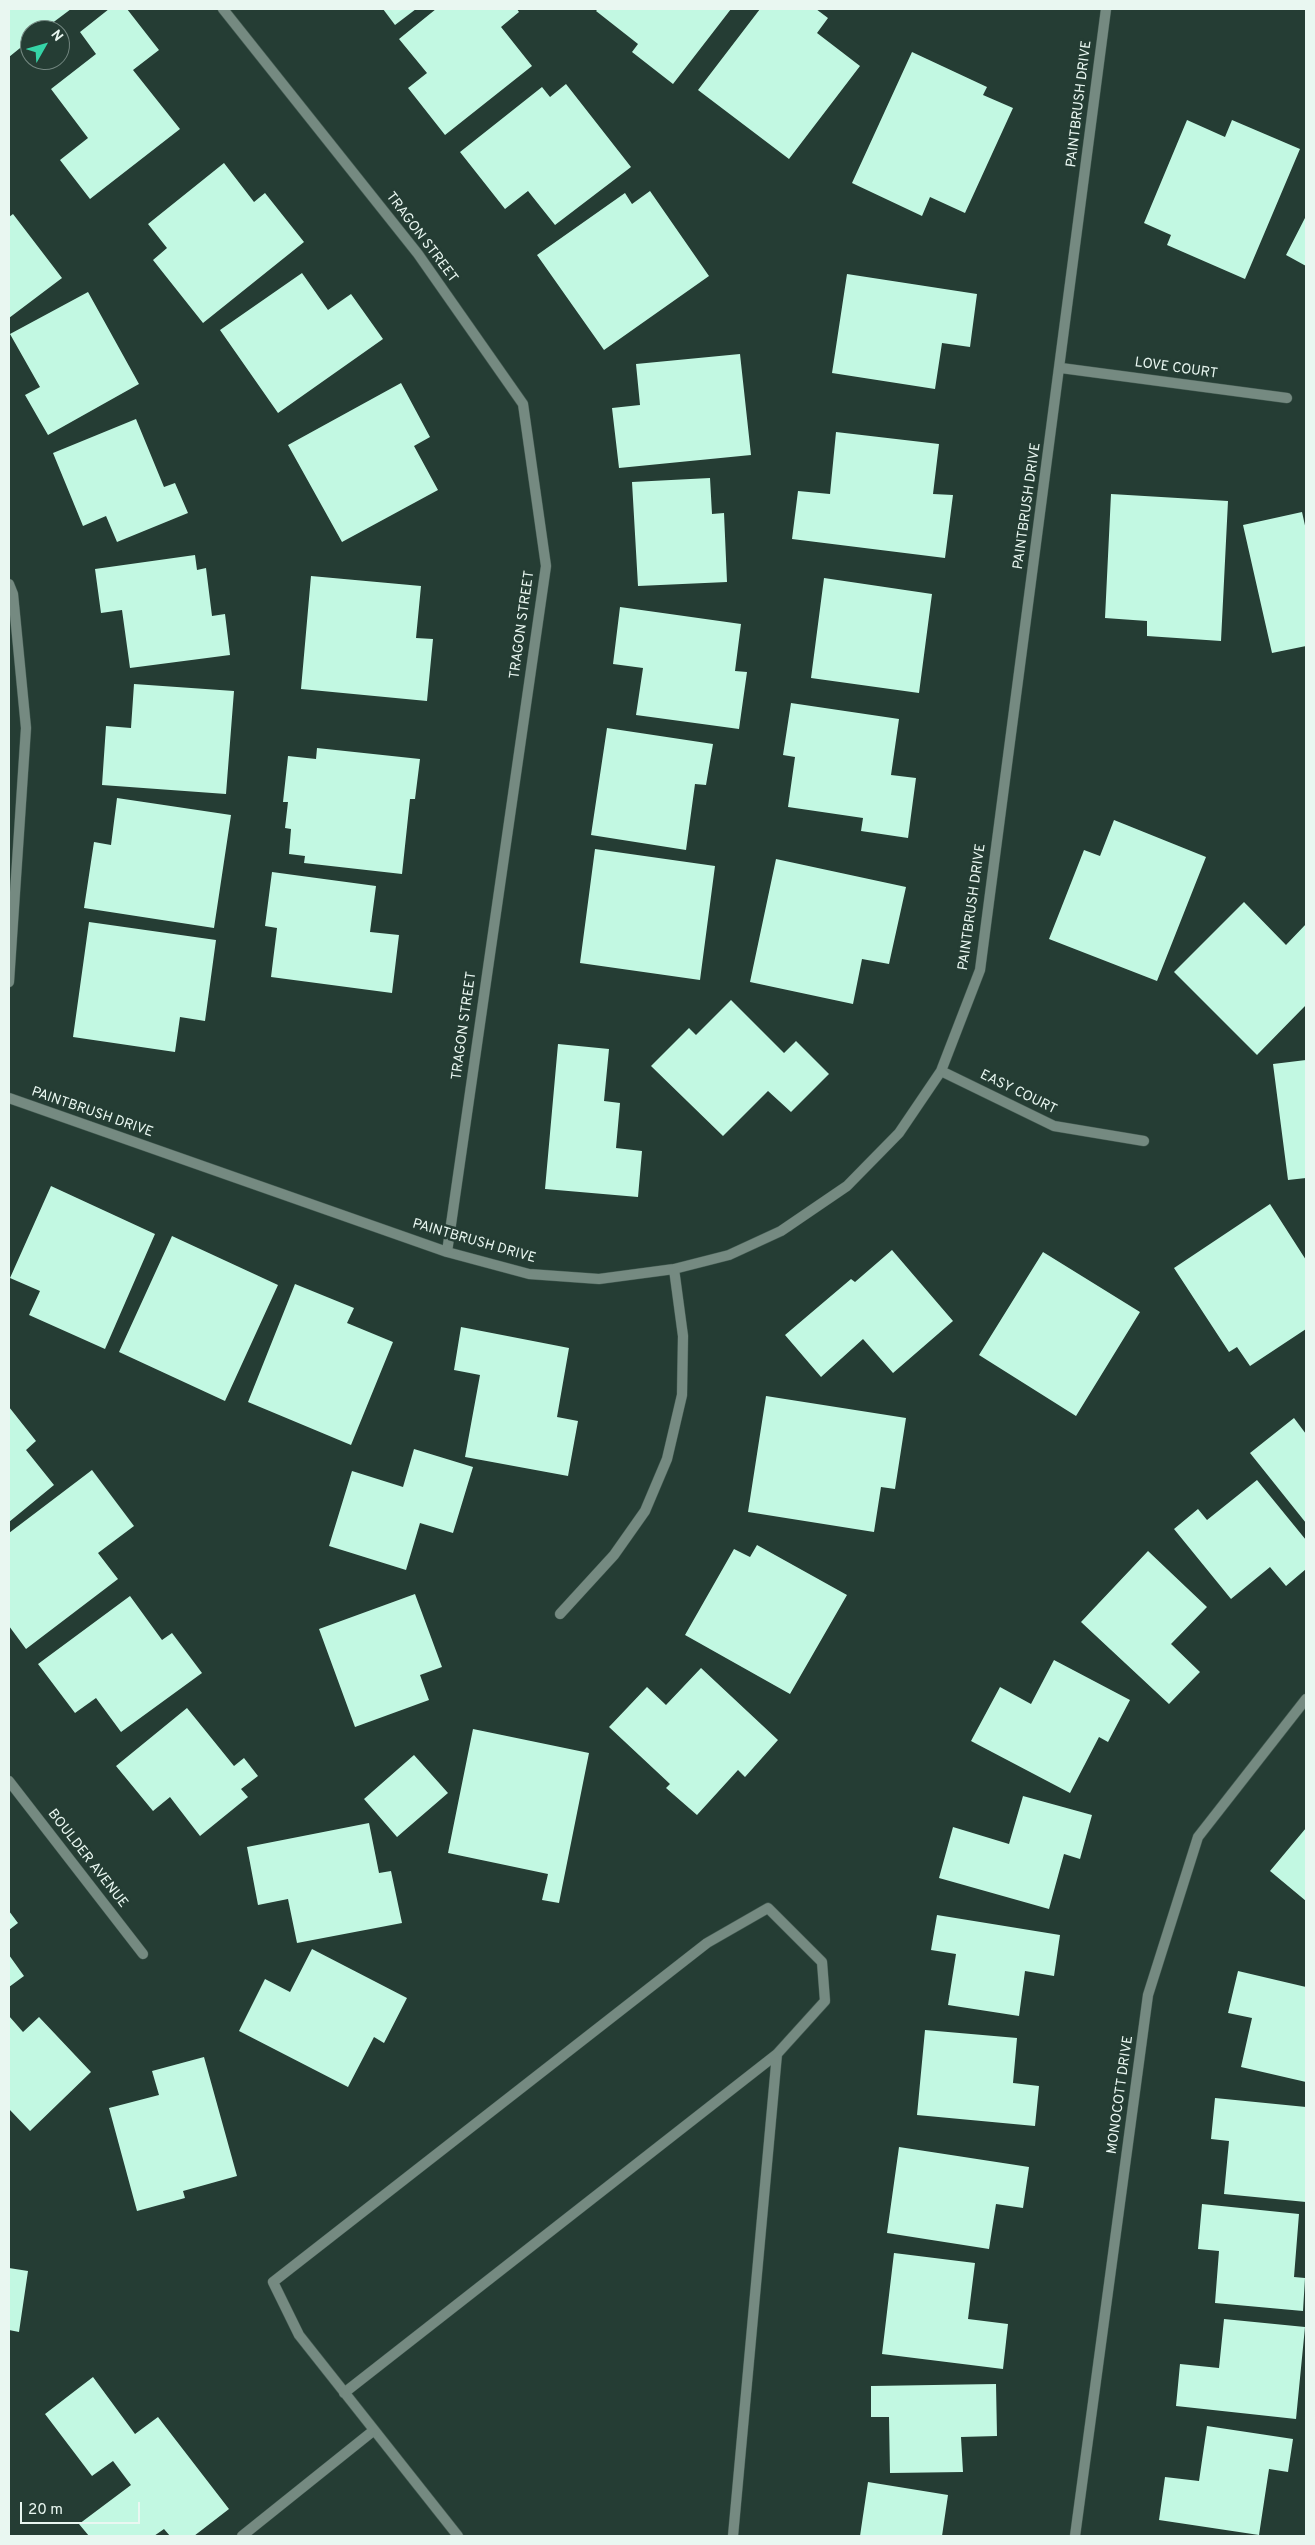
<!DOCTYPE html>
<style>
body{margin:0}
#map{position:relative;width:1315px;height:2545px;overflow:hidden;background:#253d34;font-family:Overpass,sans-serif}
canvas{display:block}
.frame{position:absolute;inset:0;border:10px solid #e9f7f1;pointer-events:none}
.north{position:absolute;left:20px;top:20px;width:50px;height:50px;box-sizing:border-box;background:#253d34;border:1px solid #738780;border-radius:50%;rotate:52deg;font-size:14px;font-weight:700;line-height:20px;text-align:center;color:#e9f7f1}
.north::after{content:'';display:block;margin:auto;width:18px;height:22px;background:#36d4a7;clip-path:polygon(50% 0,100% 100%,50% 72%,0 100%)}
.scale{position:absolute;left:20px;top:2502px;width:120px;height:22px;box-sizing:border-box;border:2px solid #e9f7f1;border-top:0;padding-left:6px;font-size:15px;line-height:18px;white-space:nowrap;color:#e9f7f1;-webkit-text-stroke:4px #253d34;paint-order:stroke}
</style>
<div id="map">
<canvas width="1315" height="2545"></canvas>
<div class="frame"></div>
<div class="north">N</div>
<div class="scale">20 m</div>
</div>
<script>
const c = document.querySelector('canvas').getContext('2d');
c.lineJoin = 'round';
function fill(path, color) { c.fillStyle = color; c.fill(path, 'evenodd'); }
const shape = rows => new Path2D(rows.map(r => 'M' + r).join(''));
function trace(path, color, width, dash) { c.strokeStyle = color; c.lineWidth = width; c.lineCap = dash ? 'butt' : 'round'; c.setLineDash(dash || []); c.stroke(path); }
function drawText(font, color, halo, rows, align = 'center') {
  c.font = font + ' Overpass,sans-serif'; c.lineWidth = 5; c.setLineDash([]); c.textBaseline = 'middle'; c.strokeStyle = halo; c.fillStyle = color; for (const [text, x, y, turn = 0] of rows) {
    c.save(); c.translate(x, y); c.rotate((+turn || 0) * Math.PI / 180); c.textAlign = isNaN(turn) ? turn : align; if (halo) c.strokeText(text, 0, 0); c.fillText(text, 0, 0); c.restore();
  }
}
fill(shape([
 [9,9,71,9,43,30,30,30,30,40,9,57],
 [109,9,127,9,159,50,133,70,180,129,90,199,60,160,88,138,51,89,96,54,80,32],
 [383,9,416,9,395,25],
 [436,9,517,9,519,12,501,27,532,66,445,135,408,88,427,73,399,39],
 [598,9,731,9,673,84,632,52,638,44,596,11],
 [760,9,816,9,828,18,817,33,860,66,789,159,698,90],
 [912,52,987,87,983,95,1013,108,965,213,930,197,922,216,852,183],
 [566,84,631,167,555,225,528,191,505,209,460,152,542,87,550,97],
 [1187,120,1225,137,1232,120,1300,149,1245,279,1167,245,1171,235,1144,223],
 [224,163,254,202,265,193,304,242,203,323,153,260,167,248,148,224],
 [650,191,709,276,604,350,537,255,625,193,632,204],
 [13,214,62,278,9,318,9,217],
 [1306,216,1306,266,1286,255],
 [302,273,328,310,351,294,383,339,278,413,220,330],
 [847,274,977,294,970,347,942,343,935,389,832,373],
 [88,292,139,384,48,435,25,395,40,387,10,334],
 [740,354,751,455,619,468,612,408,640,405,636,364],
 [401,383,430,437,414,446,438,490,342,542,288,445],
 [136,419,164,487,175,483,188,513,117,542,106,516,83,526,53,453],
 [836,432,939,444,933,494,953,495,945,558,792,539,798,491,830,494],
 [710,478,712,514,724,513,727,582,638,586,632,482],
 [1111,494,1228,501,1221,641,1147,636,1147,621,1105,618],
 [1302,512,1306,530,1306,646,1272,653,1243,525],
 [195,555,197,570,206,568,212,616,225,614,230,655,130,668,122,610,101,613,95,569],
 [311,576,421,586,416,638,433,639,427,701,301,689],
 [824,578,932,594,919,693,811,678],
 [620,607,741,624,735,671,747,672,739,729,636,715,643,668,613,664],
 [134,684,234,691,226,794,102,785,106,726,131,728],
 [791,703,899,719,891,775,916,778,908,838,861,831,863,818,788,807,795,757,783,755],
 [607,728,713,744,706,785,695,784,686,850,591,835],
 [317,748,420,759,415,799,410,799,402,874,304,863,305,856,289,854,291,829,285,828,288,802,283,802,288,756,316,759],
 [117,798,231,815,214,928,84,908,94,842,111,845],
 [1114,820,1206,857,1157,981,1049,939,1084,850,1100,856],
 [595,849,715,866,700,980,580,963],
 [776,859,906,887,889,964,862,959,853,1004,750,982],
 [272,872,376,886,370,932,399,935,392,993,271,977,277,928,265,926],
 [1244,902,1286,945,1306,924,1306,1005,1257,1055,1174,972],
 [89,922,216,940,205,1021,180,1017,175,1052,73,1037],
 [731,1000,784,1053,796,1041,829,1074,791,1112,768,1091,723,1136,651,1066,689,1028,696,1035],
 [558,1044,609,1049,604,1101,620,1103,616,1148,642,1151,638,1197,545,1189],
 [1306,1060,1306,1178,1288,1180,1273,1064],
 [51,1186,155,1234,105,1349,29,1315,40,1291,10,1278],
 [1270,1204,1306,1260,1306,1329,1250,1366,1237,1347,1229,1352,1174,1268],
 [172,1236,278,1285,225,1401,119,1352],
 [892,1250,953,1321,893,1373,863,1339,821,1377,785,1335,851,1279,855,1282],
 [1043,1252,1140,1312,1076,1416,979,1355],
 [295,1284,354,1308,347,1323,393,1342,351,1445,248,1402],
 [461,1327,569,1348,557,1417,578,1421,568,1476,465,1457,480,1375,454,1370],
 [766,1396,906,1418,895,1489,881,1487,874,1532,748,1512],
 [9,1407,36,1441,26,1450,54,1485,9,1522],
 [1294,1418,1306,1434,1306,1523,1250,1453],
 [414,1449,473,1467,453,1533,420,1523,406,1570,329,1546,352,1471,403,1487],
 [92,1470,134,1526,98,1553,118,1579,26,1649,9,1626,9,1533],
 [1257,1480,1306,1540,1306,1569,1286,1586,1270,1567,1231,1599,1174,1529,1198,1509,1207,1520],
 [757,1545,847,1595,790,1694,685,1635,734,1549,750,1557],
 [1148,1551,1207,1607,1171,1644,1200,1672,1169,1704,1081,1622],
 [415,1594,442,1667,420,1675,429,1700,355,1727,319,1629],
 [130,1596,162,1640,172,1633,202,1673,121,1732,96,1698,75,1713,38,1664],
 [1054,1660,1130,1700,1108,1742,1099,1737,1070,1793,971,1741,1000,1687,1031,1704],
 [701,1668,778,1740,745,1777,738,1770,697,1815,666,1788,670,1784,609,1727,647,1687,666,1705],
 [187,1708,234,1766,244,1758,258,1776,241,1789,248,1797,200,1836,170,1797,153,1811,116,1766],
 [473,1729,589,1753,559,1903,542,1900,548,1874,448,1853],
 [414,1755,448,1793,397,1837,364,1799],
 [1023,1796,1092,1815,1080,1859,1064,1854,1049,1909,939,1878,953,1827,1009,1844],
 [369,1823,379,1873,391,1871,402,1923,297,1943,288,1899,258,1905,247,1847],
 [1306,1828,1306,1901,1270,1871],
 [9,1911,18,1923,9,1930],
 [937,1915,1060,1935,1054,1976,1025,1971,1019,2016,948,2005,956,1954,931,1950],
 [312,1949,407,1998,384,2043,374,2037,348,2087,239,2031,265,1979,290,1992],
 [9,1955,24,1976,9,1987],
 [1238,1971,1306,1987,1306,2082,1241,2067,1252,2018,1228,2013],
 [9,2016,23,2032,39,2017,91,2072,30,2131,9,2109],
 [925,2030,1017,2038,1013,2083,1039,2086,1035,2126,917,2115],
 [204,2057,237,2176,183,2191,185,2198,137,2211,109,2108,159,2095,152,2071],
 [1215,2098,1306,2107,1306,2202,1224,2194,1229,2141,1211,2139],
 [899,2147,1029,2167,1023,2208,996,2204,989,2249,887,2233],
 [1202,2204,1299,2214,1294,2277,1305,2278,1303,2311,1215,2303,1219,2251,1198,2249],
 [894,2253,975,2263,968,2319,1008,2324,1003,2369,882,2354],
 [9,2268,28,2271,19,2332,9,2330],
 [1224,2319,1305,2327,1296,2419,1176,2406,1180,2364,1219,2368],
 [93,2377,135,2434,158,2417,229,2509,194,2536,170,2536,164,2529,154,2536,89,2536,79,2524,131,2485,113,2461,92,2476,45,2414],
 [996,2384,997,2436,961,2437,963,2472,890,2473,889,2417,871,2417,871,2386],
 [1207,2426,1293,2439,1288,2472,1269,2469,1259,2535,1159,2520,1165,2477,1199,2481],
 [868,2482,948,2495,942,2536,860,2536]
]), '#c2f8e2');
const lane = shape([
 [344,2393,777,2054],
 [242,2536,373,2431],
 [458,2536,299,2335,273,2282,707,1943,768,1908,822,1962,825,2001,777,2054,733,2536]
]);
const street = shape([
 [223,9,418,254,523,404,546,566,447,1252],
 [1061,368,1287,398],
 [9,584,13,594,26,728,9,982],
 [941,1071,1054,1126,1144,1141],
 [9,1098,447,1252,529,1274,599,1279,674,1269,729,1255,781,1231,847,1186,899,1133,941,1071,980,970,1106,9],
 [560,1614,614,1555,645,1511,667,1459,682,1395,683,1336,674,1269],
 [9,1781,143,1954],
 [1075,2536,1148,1995,1198,1837,1306,1699]
]);
trace(lane, '#445b52', 11);
trace(street, '#445b52', 11);
trace(lane, '#758a81', 10);
trace(street, '#758a81', 10);
drawText('14px', '#e9f7f1', '#253d34', [
 ["PAINTBRUSH DRIVE",1080,104,-83],
 ["TRAGON STREET",421,238,53],
 ["LOVE COURT",1176,369,8],
 ["PAINTBRUSH DRIVE",1028,506,-82],
 ["TRAGON STREET",523,625,-82],
 ["PAINTBRUSH DRIVE",973,907,-82],
 ["TRAGON STREET",465,1026,-82],
 ["EASY COURT",1018,1093,26],
 ["PAINTBRUSH DRIVE",92,1113,19],
 ["PAINTBRUSH DRIVE",474,1242,16],
 ["BOULDER AVENUE",87,1859,52],
 ["MONOCOTT DRIVE",1121,2095,-82]
]);
</script>
